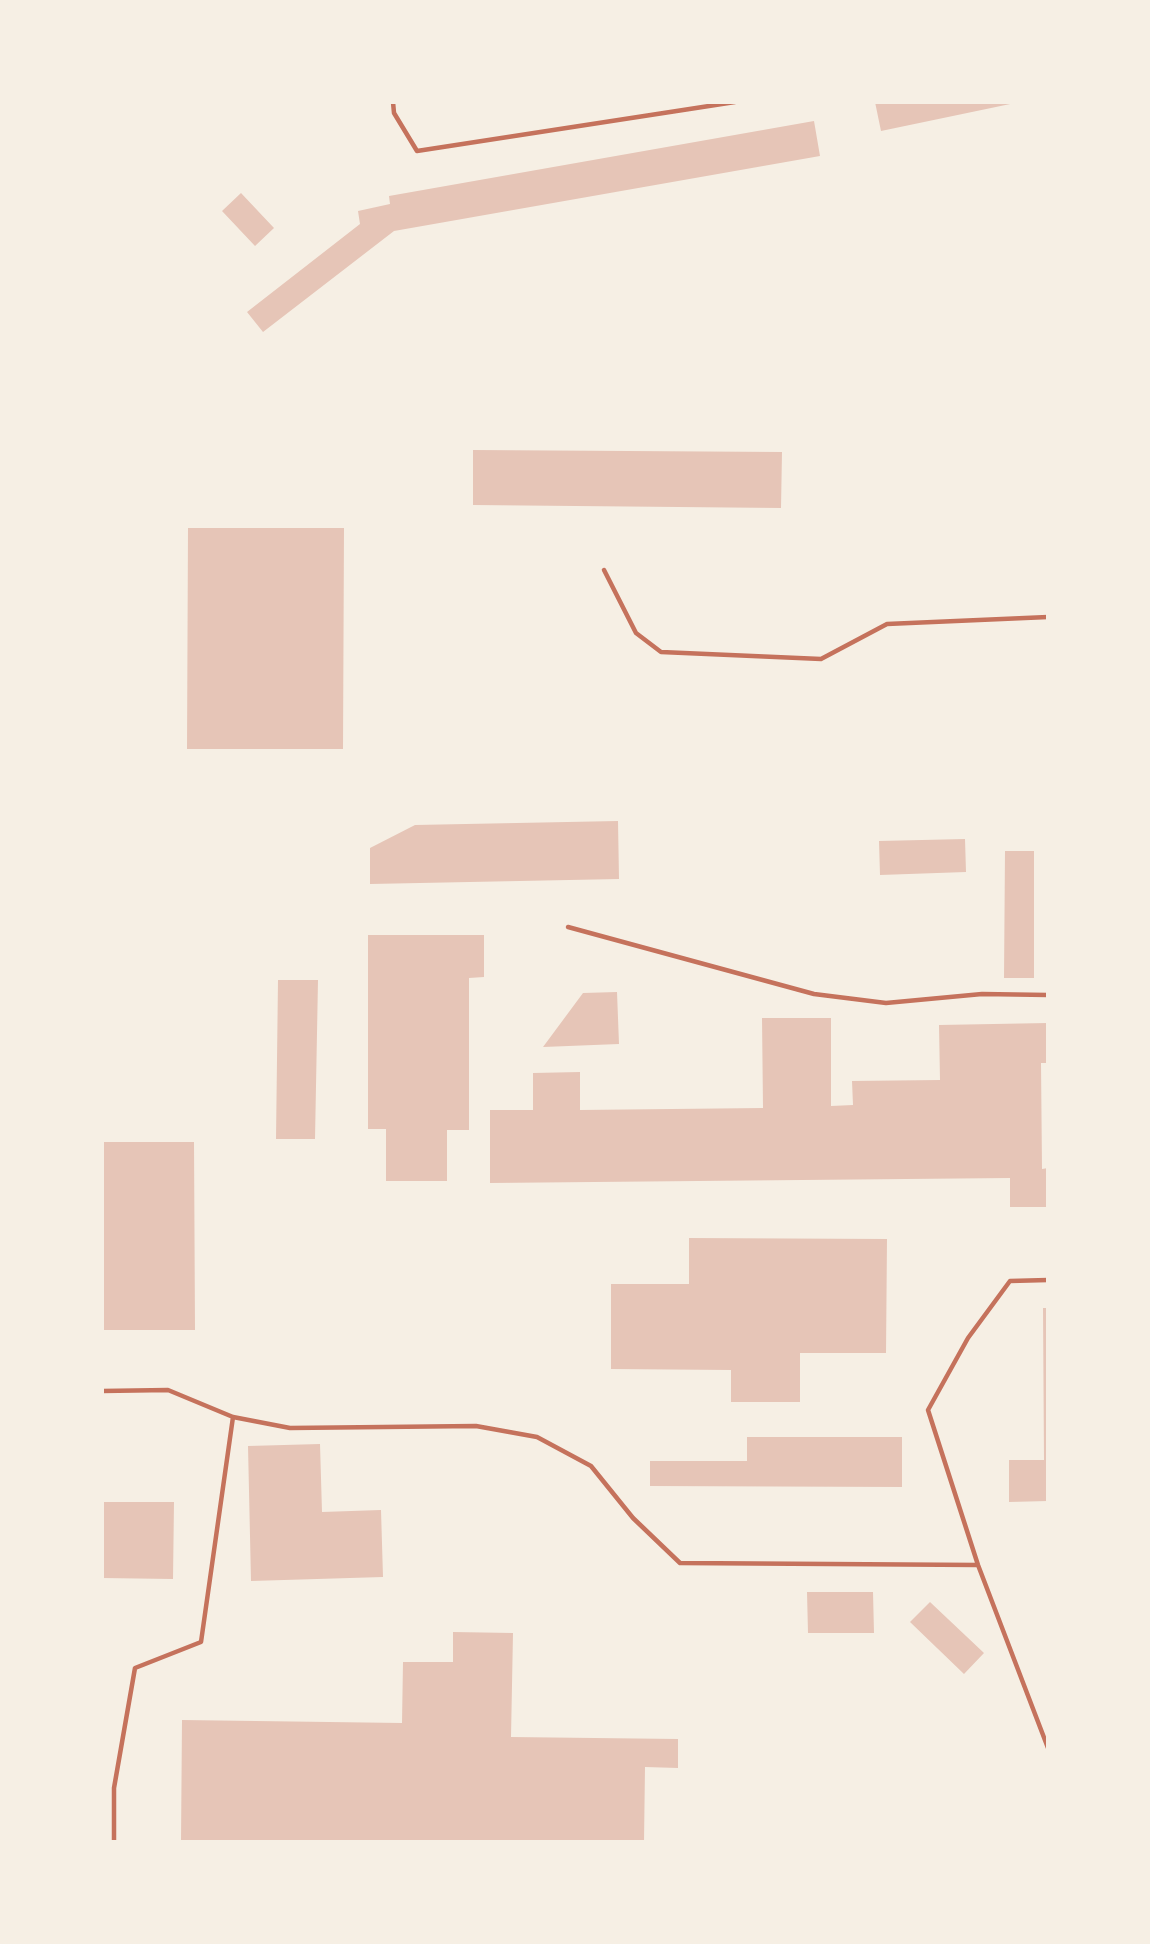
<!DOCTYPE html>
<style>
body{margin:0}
#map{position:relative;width:1150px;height:1944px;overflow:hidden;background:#f6efe4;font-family:Barlow,sans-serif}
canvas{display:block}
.frame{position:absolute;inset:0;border:104px solid #f6efe4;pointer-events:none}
</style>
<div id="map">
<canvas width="1150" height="1944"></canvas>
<div class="frame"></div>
</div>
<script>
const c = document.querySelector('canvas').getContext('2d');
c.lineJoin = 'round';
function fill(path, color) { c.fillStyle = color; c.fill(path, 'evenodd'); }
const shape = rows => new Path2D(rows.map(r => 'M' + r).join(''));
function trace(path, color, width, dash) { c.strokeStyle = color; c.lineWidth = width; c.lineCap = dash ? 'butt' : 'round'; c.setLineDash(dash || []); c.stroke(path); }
fill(shape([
 [875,102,1015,102,1015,103,881,131],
 [814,121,820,156,394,231,263,332,247,312,360,224,358,211,390,204,389,196],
 [241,193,274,228,255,246,222,211],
 [473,450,782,452,781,508,473,505],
 [188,528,344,528,343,749,187,749],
 [618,821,619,879,370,884,370,848,415,825],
 [965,839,966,872,880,875,879,841],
 [1005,851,1034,851,1034,978,1004,978],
 [368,935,484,935,484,977,469,978,469,1130,447,1130,447,1181,386,1181,386,1129,368,1129],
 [278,980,318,980,315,1139,276,1139],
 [617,992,619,1044,543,1047,583,993],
 [762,1018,831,1018,831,1106,853,1105,852,1081,940,1080,939,1025,1048,1023,1048,1063,1041,1063,1042,1169,1048,1168,1048,1207,1010,1207,1010,1178,490,1183,490,1110,533,1110,533,1073,580,1072,580,1110,763,1108],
 [102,1142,194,1142,195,1330,102,1330],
 [689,1238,887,1239,886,1353,800,1353,800,1402,731,1402,731,1370,611,1369,611,1284,689,1284],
 [1043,1308,1048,1308,1048,1501,1009,1502,1009,1460,1044,1460],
 [747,1437,902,1437,902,1487,650,1486,650,1461,747,1461],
 [320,1444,322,1512,381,1510,383,1577,251,1581,248,1446],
 [102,1502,174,1502,173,1579,102,1578],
 [807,1592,873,1592,874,1633,808,1633],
 [930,1602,984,1653,964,1674,910,1622],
 [453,1632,513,1633,511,1737,678,1739,678,1768,645,1767,644,1842,181,1842,182,1720,402,1723,403,1662,453,1662]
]), '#e6c5b7');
trace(shape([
 [393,102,394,113,417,151,735,102],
 [604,570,636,633,661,652,821,659,887,624,1048,617],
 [568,927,814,994,886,1003,982,994,1048,995],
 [1048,1280,1010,1281,968,1338,928,1410,978,1565,1048,1748],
 [102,1391,168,1390,233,1417,290,1428,476,1426,537,1437,591,1466,633,1518,680,1563,978,1565],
 [114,1842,114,1788,135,1668,201,1642,233,1417]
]), '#c5725c', 4.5);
</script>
